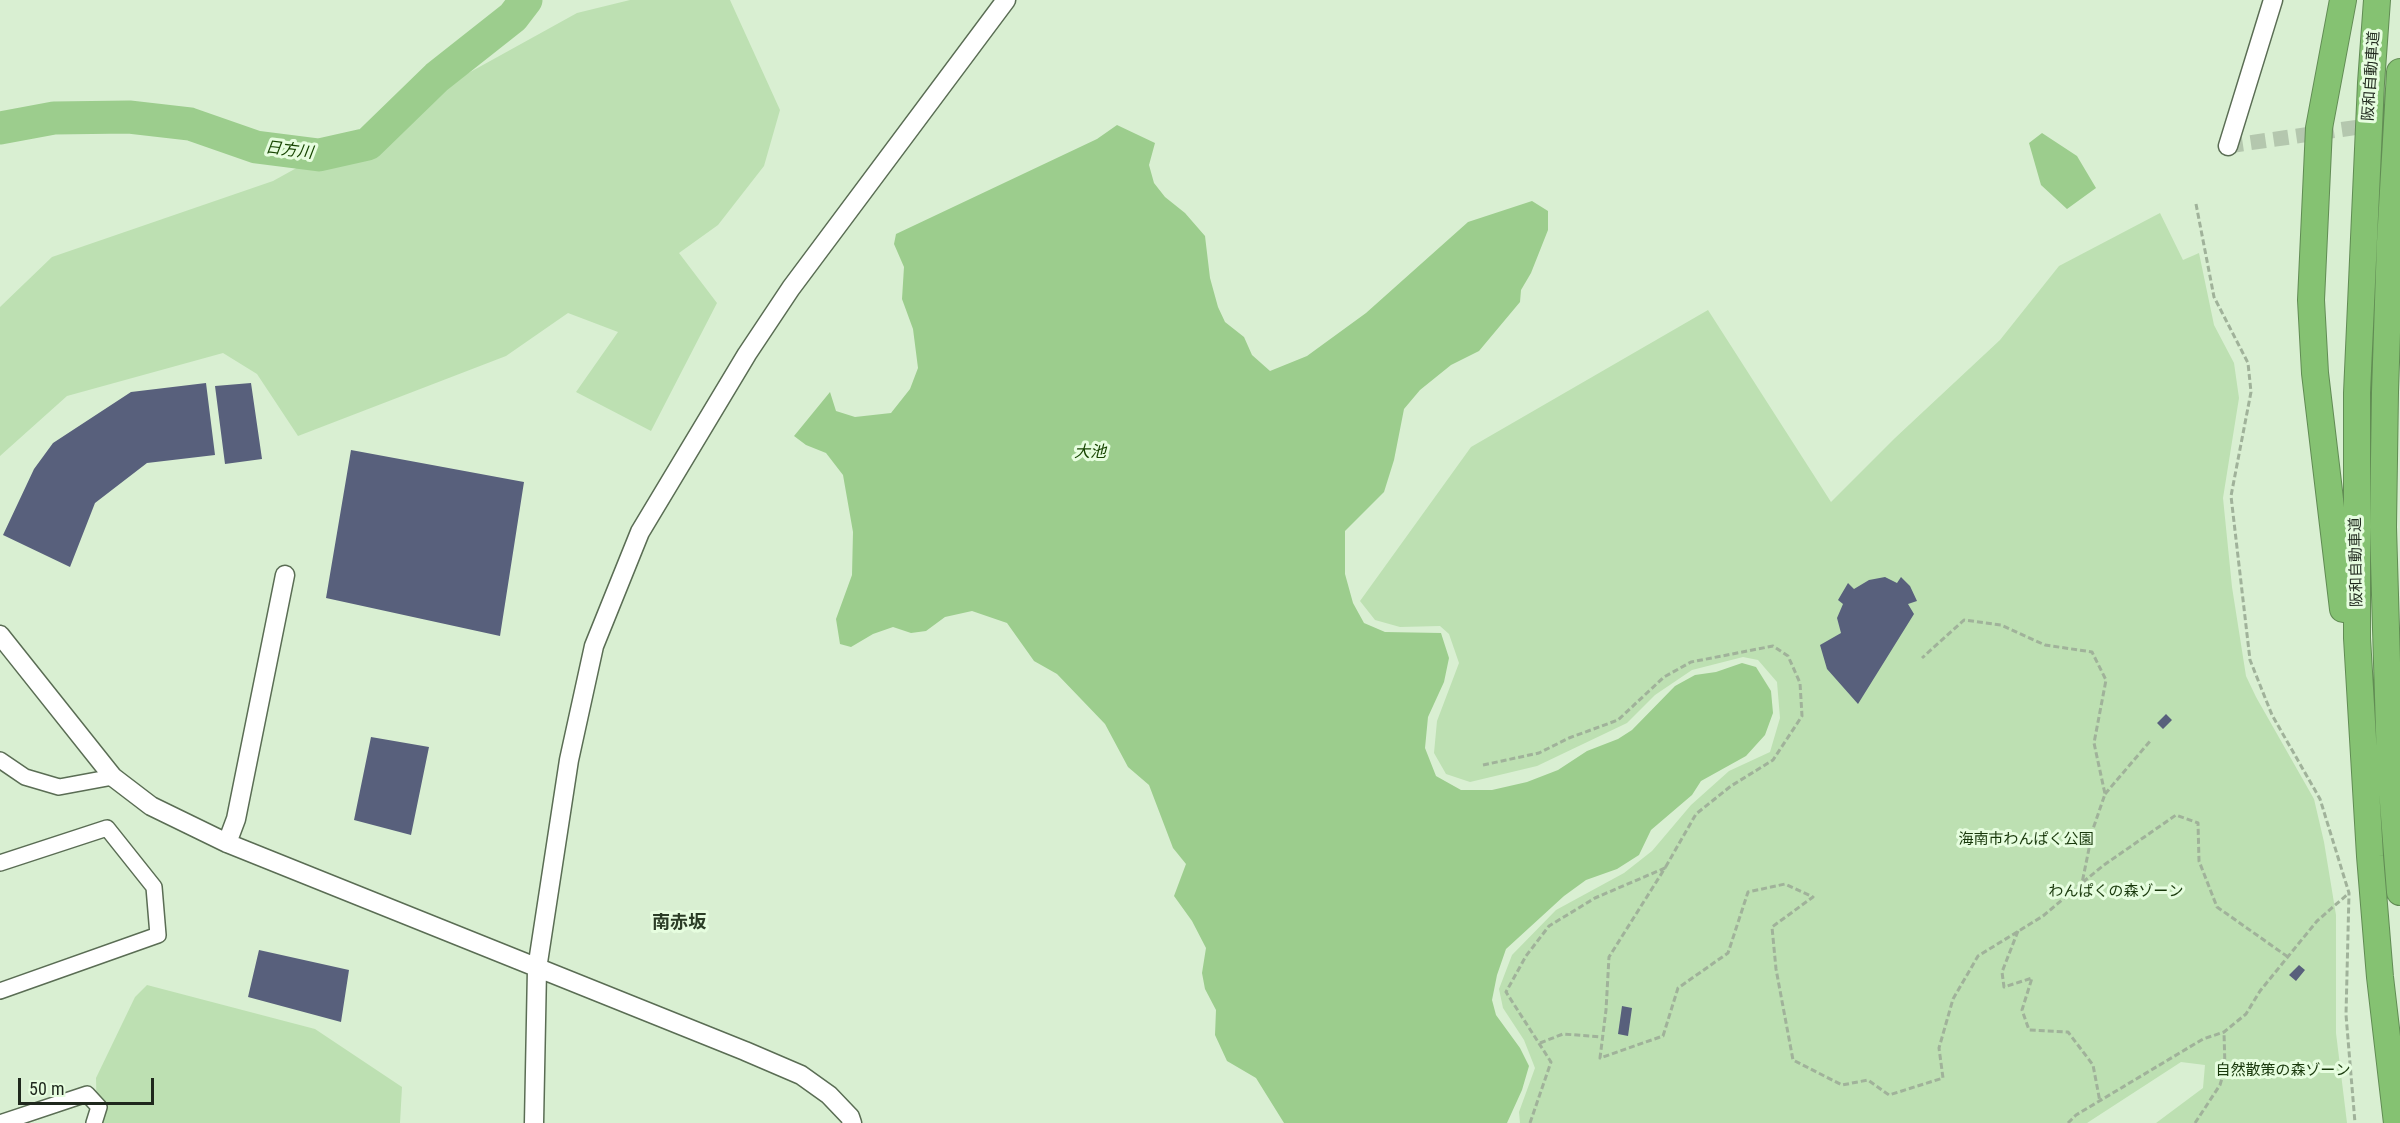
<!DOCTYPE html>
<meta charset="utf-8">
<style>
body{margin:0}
#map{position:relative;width:2400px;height:1123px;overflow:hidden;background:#d9efd2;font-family:"Roboto Condensed",sans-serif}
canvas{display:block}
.scale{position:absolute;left:18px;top:1078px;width:136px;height:27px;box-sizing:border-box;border:3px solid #1f281d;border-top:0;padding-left:8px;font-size:18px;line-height:21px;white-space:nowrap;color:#1f281d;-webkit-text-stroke:4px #e6fddf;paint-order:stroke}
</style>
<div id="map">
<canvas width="2400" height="1123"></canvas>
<div class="scale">50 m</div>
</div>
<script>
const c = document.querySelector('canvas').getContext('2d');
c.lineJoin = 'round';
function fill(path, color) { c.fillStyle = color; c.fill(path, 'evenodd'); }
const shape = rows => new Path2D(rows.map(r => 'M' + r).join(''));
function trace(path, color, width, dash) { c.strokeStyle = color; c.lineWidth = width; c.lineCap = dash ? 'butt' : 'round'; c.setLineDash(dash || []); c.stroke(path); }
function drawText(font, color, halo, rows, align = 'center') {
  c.font = font + ' "Roboto Condensed","Noto Sans JP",sans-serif'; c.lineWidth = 6; c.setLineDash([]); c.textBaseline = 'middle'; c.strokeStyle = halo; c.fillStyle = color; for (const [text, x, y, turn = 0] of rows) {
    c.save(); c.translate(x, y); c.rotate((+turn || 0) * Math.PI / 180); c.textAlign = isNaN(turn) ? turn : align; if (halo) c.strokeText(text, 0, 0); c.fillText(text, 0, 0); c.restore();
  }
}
fill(shape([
 [630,0,730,0,780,110,764,166,718,225,679,253,717,303,651,431,576,392,618,332,568,313,506,356,298,436,257,374,223,353,67,396,0,456,0,307,52,257,273,181,577,13],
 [2160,213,2183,260,2199,253,2214,325,2234,363,2239,398,2223,498,2232,587,2246,676,2256,697,2314,799,2324,842,2336,915,2336,1033,2347,1123,2156,1123,2203,1088,2205,1065,2181,1062,2087,1123,1520,1123,1519,1112,1535,1068,1524,1040,1503,1008,1499,989,1512,955,1556,910,1624,873,1652,851,1691,805,1729,771,1770,752,1780,718,1777,682,1758,660,1743,657,1692,670,1655,695,1627,723,1537,766,1470,782,1446,774,1434,753,1437,721,1459,663,1449,634,1440,626,1400,627,1375,620,1360,601,1471,447,1708,310,1831,502,1895,438,2000,340,2059,266],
 [147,985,315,1029,402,1087,400,1123,97,1123,96,1078,135,997]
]), '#bde0b2');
fill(shape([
 [1117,125,1155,143,1149,165,1154,183,1165,197,1185,213,1205,236,1210,278,1218,307,1225,322,1244,337,1252,355,1270,371,1307,356,1366,313,1468,222,1532,201,1548,211,1548,230,1531,273,1521,290,1520,302,1479,351,1451,365,1420,390,1404,409,1394,460,1384,492,1345,531,1345,574,1353,603,1364,623,1385,632,1441,633,1449,658,1444,682,1428,717,1425,748,1436,776,1461,790,1492,790,1527,782,1558,770,1587,751,1618,739,1632,730,1675,686,1695,675,1716,672,1742,663,1756,667,1771,691,1773,713,1765,735,1746,756,1701,781,1692,795,1651,830,1639,855,1617,869,1586,880,1564,896,1506,949,1497,975,1492,1000,1496,1015,1520,1048,1529,1066,1522,1090,1507,1123,1284,1123,1256,1078,1227,1061,1215,1035,1216,1010,1205,989,1202,973,1206,948,1192,921,1174,896,1186,864,1173,848,1149,785,1128,767,1105,724,1057,674,1034,661,1007,623,972,611,945,617,926,631,911,633,893,627,873,634,851,647,840,644,836,619,852,575,853,532,843,475,826,453,806,445,794,436,830,392,836,411,855,417,891,413,910,389,918,368,913,329,902,299,904,267,894,244,896,234,1097,139],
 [2042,133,2077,156,2096,188,2067,209,2041,185,2029,143]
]), '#9ccd8d');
trace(shape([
 [0,128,54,118,129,117,190,124,256,147,319,155,368,144,437,77,513,17,526,0]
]), '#9ccd8d', 33);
fill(shape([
 [206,383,215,455,147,463,95,503,70,567,3,535,34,469,53,443,131,392],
 [251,383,262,459,225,464,215,386],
 [351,450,524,482,500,636,326,598],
 [1885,577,1897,583,1901,577,1910,586,1917,601,1908,604,1914,614,1858,704,1827,669,1820,645,1841,633,1837,618,1843,604,1838,600,1848,583,1854,589,1869,580],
 [2166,714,2172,720,2163,729,2157,723],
 [371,737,429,747,411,835,354,820],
 [259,950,349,970,341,1022,248,997],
 [2299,965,2305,970,2296,981,2289,975],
 [1622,1006,1632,1008,1628,1036,1618,1034]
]), '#58607c');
trace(shape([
 [2228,146,2400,121]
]), '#b4c7ae', 15, [15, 8]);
const minor = shape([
 [0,760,25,777,59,787,113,777],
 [0,863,107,828,154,887,158,935,0,991],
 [0,1123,87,1094,99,1107,94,1123]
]);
const tertiary = shape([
 [2228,146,2273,0],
 [0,635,113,777,151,806,227,843,745,1051,801,1075,829,1095,850,1117,852,1123],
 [227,843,236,819,285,575],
 [534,1123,537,969,569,760,594,646,640,532,747,354,791,288,1006,0]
]);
const motorway = shape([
 [2377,0,2371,83,2357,393,2357,638,2370,856,2380,977,2397,1123],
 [2400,72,2390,242,2385,392,2383,527,2390,764,2400,892],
 [2343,609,2315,373,2311,300,2319,128,2343,0]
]);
trace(minor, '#5a6d54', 18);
trace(tertiary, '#5a6d54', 21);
trace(motorway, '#618c54', 28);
trace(shape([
 [2196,204,2214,297,2248,363,2251,392,2231,496,2250,660,2272,715,2320,799,2349,893,2346,1015,2355,1123],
 [1483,765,1539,753,1569,738,1618,720,1664,677,1691,662,1773,646,1788,656,1800,683,1802,716,1773,760,1731,786,1696,814,1665,868],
 [2105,794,2151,740],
 [2083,882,2104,865,2176,815,2198,823,2199,861,2217,907,2288,957],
 [2018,931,2002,972,2004,987,2032,978,2022,1010,2029,1030,2068,1032,2093,1065,2100,1102],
 [1540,1043,1563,1034,1603,1037],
 [1530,1123,1551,1062,1506,992,1526,956,1549,926,1595,898,1665,868,1609,957,1606,1010,1600,1058,1663,1036,1678,988,1728,953,1748,892,1785,884,1813,897,1772,927,1776,969,1793,1060,1842,1085,1868,1080,1889,1095,1943,1078,1939,1048,1953,999,1978,956,2043,916,2082,883,2093,829,2105,794,2094,743,2106,680,2092,652,2045,645,2001,625,1964,620,1922,658],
 [2068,1123,2076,1115,2203,1039,2224,1032,2246,1014,2260,991,2317,921,2349,893],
 [2195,1123,2220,1085,2225,1068,2224,1032]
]), '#a0b29a', 3, [6, 3]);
trace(minor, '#fff', 15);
trace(tertiary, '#fff', 18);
trace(motorway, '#85c272', 26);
drawText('15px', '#1f281d', '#e6fddf', [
 ["阪和自動車道",2372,76,-86],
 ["阪和自動車道",2357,562,-91]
]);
drawText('15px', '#18380b', '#e6fddf', [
 ["海南市わんぱく公園",2026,840],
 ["わんぱくの森ゾーン",2116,892],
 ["自然散策の森ゾーン",2283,1071]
]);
drawText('italic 16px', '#164400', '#e6fddf', [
 ["日方川",289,151,7],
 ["大池",1090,453]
]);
drawText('bold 18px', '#2b3d26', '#e6fddf', [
 ["南赤坂",679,923]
]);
</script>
